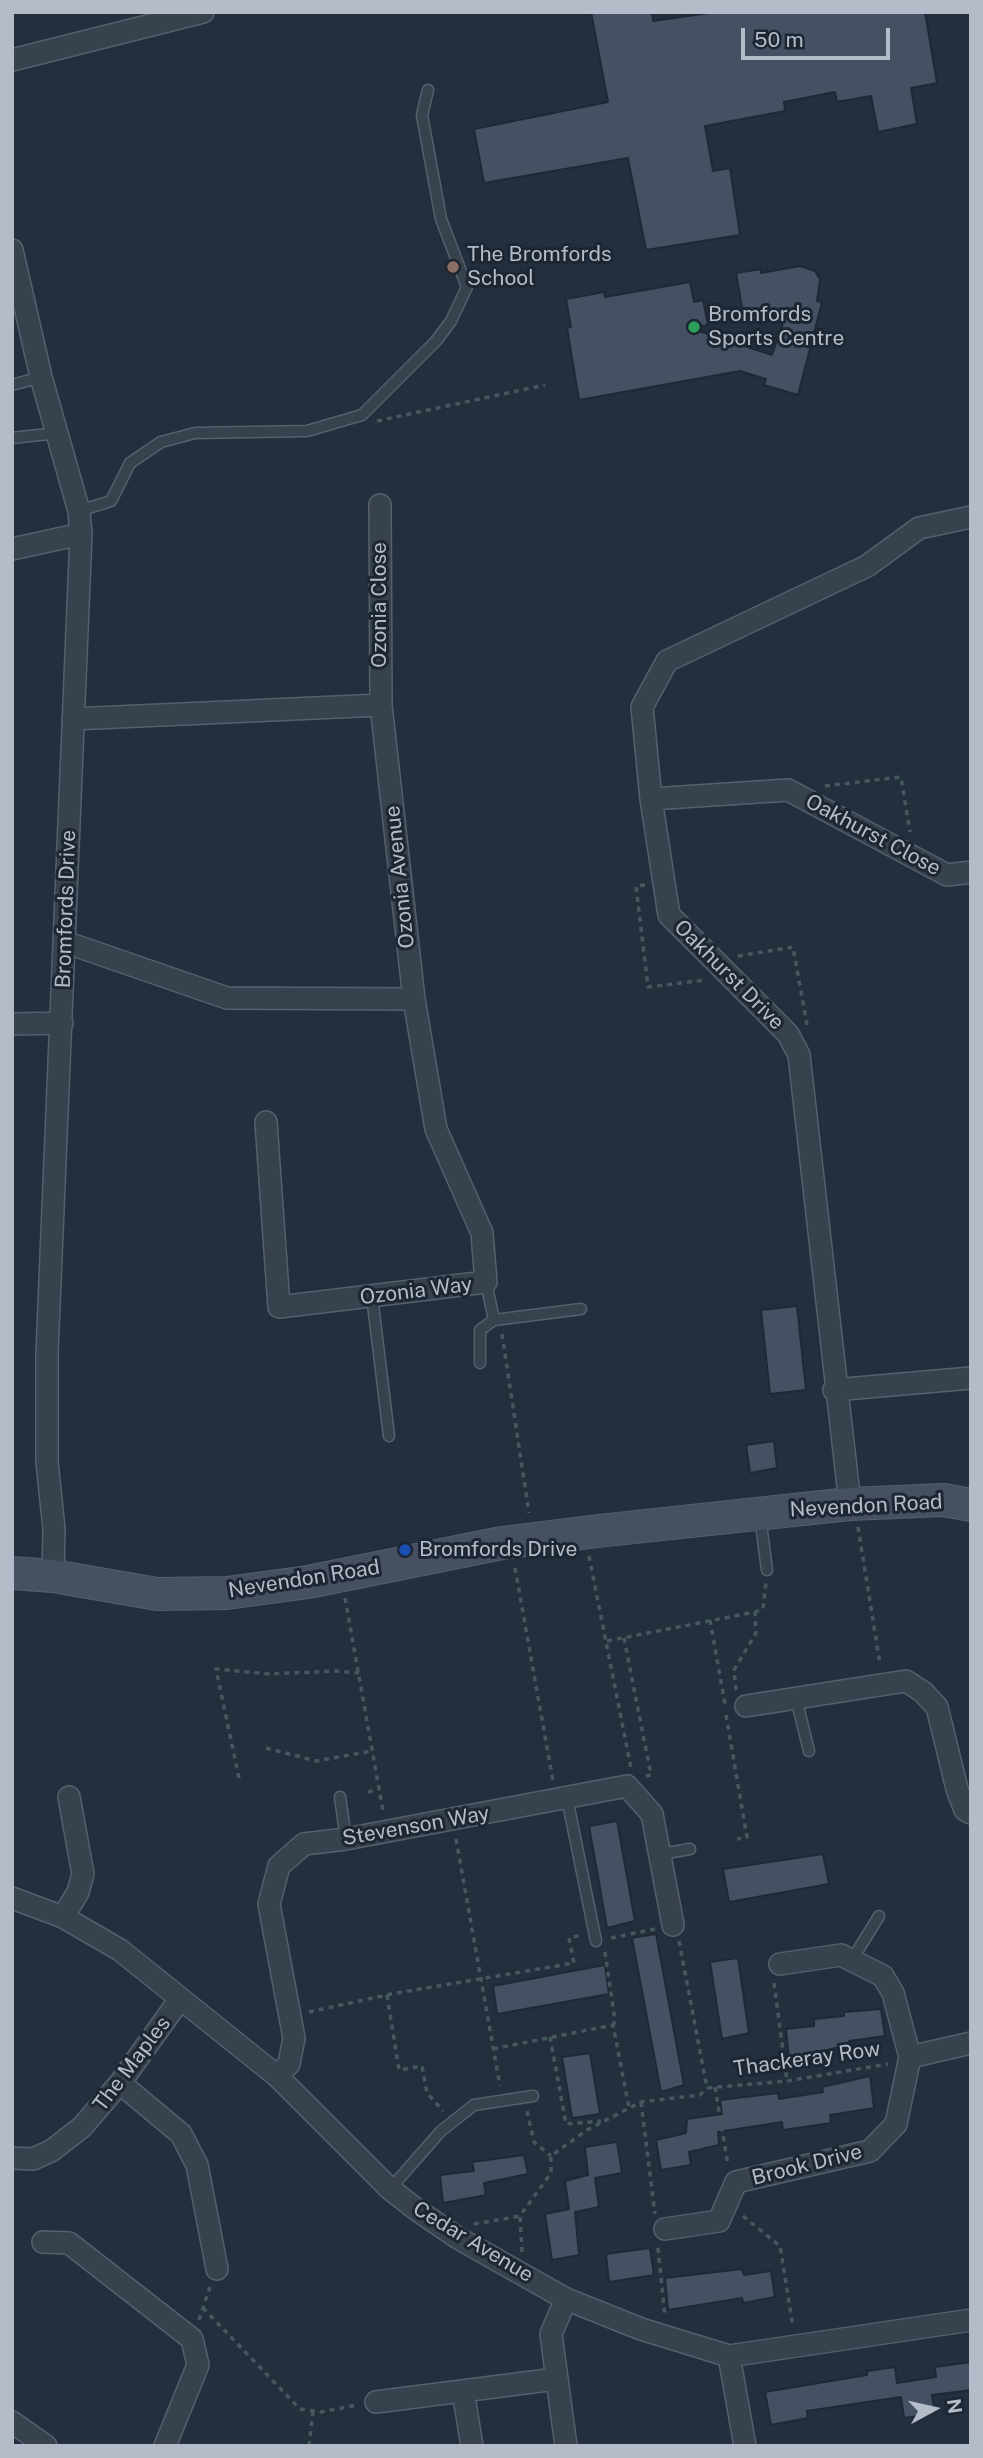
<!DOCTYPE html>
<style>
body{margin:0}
#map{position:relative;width:983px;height:2458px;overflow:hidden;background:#242f3e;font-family:"Public Sans",sans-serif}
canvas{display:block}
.frame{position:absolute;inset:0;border:14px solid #b4bcc9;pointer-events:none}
.north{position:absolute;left:899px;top:2374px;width:70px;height:70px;-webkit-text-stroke:5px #1d2633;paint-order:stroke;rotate:82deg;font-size:19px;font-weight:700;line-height:28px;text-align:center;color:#b4bcc9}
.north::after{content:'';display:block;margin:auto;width:24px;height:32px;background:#b4bcc9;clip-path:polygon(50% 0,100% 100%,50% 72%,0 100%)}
.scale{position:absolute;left:741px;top:28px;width:149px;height:32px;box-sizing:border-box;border:4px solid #b4bcc9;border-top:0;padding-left:9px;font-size:21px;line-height:24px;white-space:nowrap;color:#b4bcc9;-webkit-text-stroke:5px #1d2633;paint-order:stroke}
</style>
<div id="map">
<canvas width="983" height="2458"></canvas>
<div class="frame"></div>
<div class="north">N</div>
<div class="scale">50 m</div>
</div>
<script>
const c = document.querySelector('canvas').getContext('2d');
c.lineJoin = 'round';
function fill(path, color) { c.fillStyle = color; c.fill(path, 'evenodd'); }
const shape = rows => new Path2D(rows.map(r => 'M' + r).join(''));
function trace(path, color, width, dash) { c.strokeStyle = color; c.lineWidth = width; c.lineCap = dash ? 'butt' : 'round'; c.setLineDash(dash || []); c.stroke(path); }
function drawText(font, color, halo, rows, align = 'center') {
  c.font = font + ' "Public Sans",sans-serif'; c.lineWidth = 6; c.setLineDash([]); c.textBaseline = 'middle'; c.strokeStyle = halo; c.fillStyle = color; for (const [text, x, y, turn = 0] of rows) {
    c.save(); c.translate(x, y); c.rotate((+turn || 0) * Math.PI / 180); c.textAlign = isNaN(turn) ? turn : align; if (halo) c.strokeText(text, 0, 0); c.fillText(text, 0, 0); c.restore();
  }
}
const building = shape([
 [591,12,652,12,653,21,716,12,925,12,937,83,911,88,917,124,878,132,871,96,837,102,835,92,784,102,785,111,705,126,713,171,730,168,740,235,646,250,628,158,484,183,474,129,608,102,591,12],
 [800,266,815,271,820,279,817,301,822,302,798,395,764,385,766,379,740,371,579,400,567,328,571,327,566,299,604,292,605,297,690,282,694,302,703,300,708,325,690,328,772,355,787,311,744,319,736,273,761,269,761,273,800,266],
 [797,1306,806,1390,770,1394,761,1310,797,1306],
 [774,1441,777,1468,750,1473,746,1445,774,1441],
 [617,1821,635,1921,607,1928,589,1826,617,1821],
 [823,1854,829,1884,729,1902,723,1869,823,1854],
 [656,1934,684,2085,661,2092,632,1938,656,1934],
 [738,1958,749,2033,722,2039,710,1962,738,1958],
 [605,1965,609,1994,497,2014,493,1986,605,1965],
 [881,2009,885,2036,849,2041,849,2045,789,2059,786,2029,814,2026,814,2019,844,2016,844,2012,881,2009],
 [590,2053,600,2114,572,2118,562,2057,590,2053],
 [870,2076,874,2108,830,2115,831,2123,783,2130,782,2122,718,2132,719,2145,689,2152,691,2165,661,2170,656,2140,686,2133,687,2119,722,2114,720,2100,778,2093,779,2099,823,2092,822,2087,870,2076],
 [617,2142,622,2173,595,2178,599,2207,575,2212,579,2255,552,2260,545,2214,569,2209,565,2181,588,2175,585,2147,617,2142],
 [524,2155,528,2174,484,2183,486,2195,443,2203,440,2175,474,2171,472,2162,524,2155],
 [650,2248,654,2275,609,2282,606,2254,650,2248],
 [742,2269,744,2275,771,2271,775,2297,743,2303,742,2298,668,2310,665,2278,742,2269],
 [971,2362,971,2390,932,2395,935,2414,904,2418,901,2397,807,2411,808,2418,771,2425,765,2392,867,2375,867,2371,895,2367,897,2383,936,2377,935,2367,971,2362]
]);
fill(building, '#455162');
trace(building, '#1f2835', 2);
const lane = shape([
 [12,385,41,377],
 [12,438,57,433],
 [79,511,111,501,130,463,161,442,195,433,307,431,362,415,436,341,451,321,467,287,441,219,422,115,428,90],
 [486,1282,494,1320,581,1309],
 [372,1296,389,1436],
 [480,1363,480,1330,494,1320],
 [760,1516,767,1570],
 [796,1698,809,1751],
 [340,1797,346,1839],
 [567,1798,596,1941],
 [661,1854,690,1849],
 [852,1960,879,1916],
 [390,2189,441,2131,474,2105,533,2096]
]);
const street = shape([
 [12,60,203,12],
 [12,250,41,377,79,511,81,534,47,1353,47,1462,54,1529,53,1576],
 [380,505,381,705],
 [12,549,81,534],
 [651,799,788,790,947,875,971,872],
 [65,942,227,998,414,999,381,705,73,719],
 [12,1024,62,1023],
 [266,1122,279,1307,486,1282,482,1233,436,1129,414,999],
 [834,1390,971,1378],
 [850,1504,799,1055,788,1034,669,915,651,799,642,707,667,661,867,566,919,528,971,517],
 [746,1706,906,1681,923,1692,937,1707,957,1789,965,1810,971,1813],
 [12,1898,63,1917,120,1950,277,2076,390,2189,417,2210,458,2238,566,2299,641,2329,729,2356,971,2320],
 [63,1917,78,1892,83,1874,69,1797],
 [780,1964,841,1955,883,1976,893,1993,910,2057],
 [277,2076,289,2064,294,2038,269,1904,279,1866,304,1844,346,1839,627,1786,652,1814,673,1925],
 [120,2083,181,2134,197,2165,217,2269],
 [12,2158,33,2159,51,2151,82,2127,120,2083,180,1999],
 [665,2229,719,2221,736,2182,870,2151,896,2124,910,2057,971,2043],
 [43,2242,69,2243,192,2339,198,2365,165,2446],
 [729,2356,745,2446],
 [463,2391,472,2446],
 [376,2402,556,2379],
 [12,2422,46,2446],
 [566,2446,551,2334,566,2299]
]);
const secondary = shape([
 [12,1573,53,1576,157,1594,227,1593,308,1582,502,1543,598,1531,850,1504,944,1500,971,1505]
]);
trace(lane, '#565f6c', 13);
trace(street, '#565f6c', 24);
trace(secondary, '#565f6c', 34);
trace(shape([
 [377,421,545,385],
 [825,786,901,777,910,832],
 [645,885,636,886,648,987,705,980],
 [738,956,793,947,807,1025],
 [502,1334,529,1513],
 [858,1527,880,1664],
 [589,1556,631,1768],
 [515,1568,553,1781],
 [345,1598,383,1811],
 [710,1620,725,1704],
 [624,1638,651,1775,646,1776],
 [607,1641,755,1612,763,1609,766,1582],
 [736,1690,734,1670,756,1633,755,1612],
 [726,1715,747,1837,737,1839],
 [266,1748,316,1761,372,1751],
 [239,1778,216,1669,269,1674,335,1671,359,1673],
 [368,1792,379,1789],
 [456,1839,500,2086],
 [611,1938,655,1929],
 [679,1941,707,2088,787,2081,888,2064],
 [605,1952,615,2021,613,2025],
 [774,1983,787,2081],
 [387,1995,399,2070,422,2066,427,2093,443,2111],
 [309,2012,391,1994,574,1963,569,1938,582,1935],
 [550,2037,566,2124,601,2121],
 [493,2049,613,2025,629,2108],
 [715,2087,728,2165],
 [641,2102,655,2214],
 [527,2111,534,2142,551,2156],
 [743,2216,780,2246,793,2327],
 [474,2224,520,2216],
 [658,2248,665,2317],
 [522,2252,520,2216,551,2173,551,2156,587,2130,641,2102,700,2095,707,2088],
 [203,2308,300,2409,321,2412,357,2405],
 [199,2320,210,2287],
 [309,2446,313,2411]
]), '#44595c', 3.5, [5, 5]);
trace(lane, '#38414e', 10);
trace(street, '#38414e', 21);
trace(secondary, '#465061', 32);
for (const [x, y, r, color] of [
 [453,267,7,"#8d6e63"],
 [694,327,7,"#2e9e5b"],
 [405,1550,7,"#1a4fb4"]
]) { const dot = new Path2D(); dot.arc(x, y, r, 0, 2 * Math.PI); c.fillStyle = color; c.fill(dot); trace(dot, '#1d2633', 2.5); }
drawText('21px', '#b4bcc9', '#1d2633', [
 ["The Bromfords",467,255],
 ["School",467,279],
 ["Bromfords",708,315],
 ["Sports Centre",708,339],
 ["Bromfords Drive",419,1550]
], 'left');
drawText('21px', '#b4bcc9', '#1d2633', [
 ["Ozonia Close",380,605,-90],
 ["Oakhurst Close",873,835,28],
 ["Ozonia Avenue",400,877,-96],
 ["Bromfords Drive",66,909,-88],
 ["Oakhurst Drive",729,975,45],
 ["Ozonia Way",416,1291,-7],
 ["Nevendon Road",866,1506,-3],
 ["Nevendon Road",304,1579,-9],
 ["Stevenson Way",416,1826,-10],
 ["Thackeray Row",807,2059,-8],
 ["The Maples",132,2064,-53],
 ["Brook Drive",807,2165,-14],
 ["Cedar Avenue",473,2242,31]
]);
</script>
